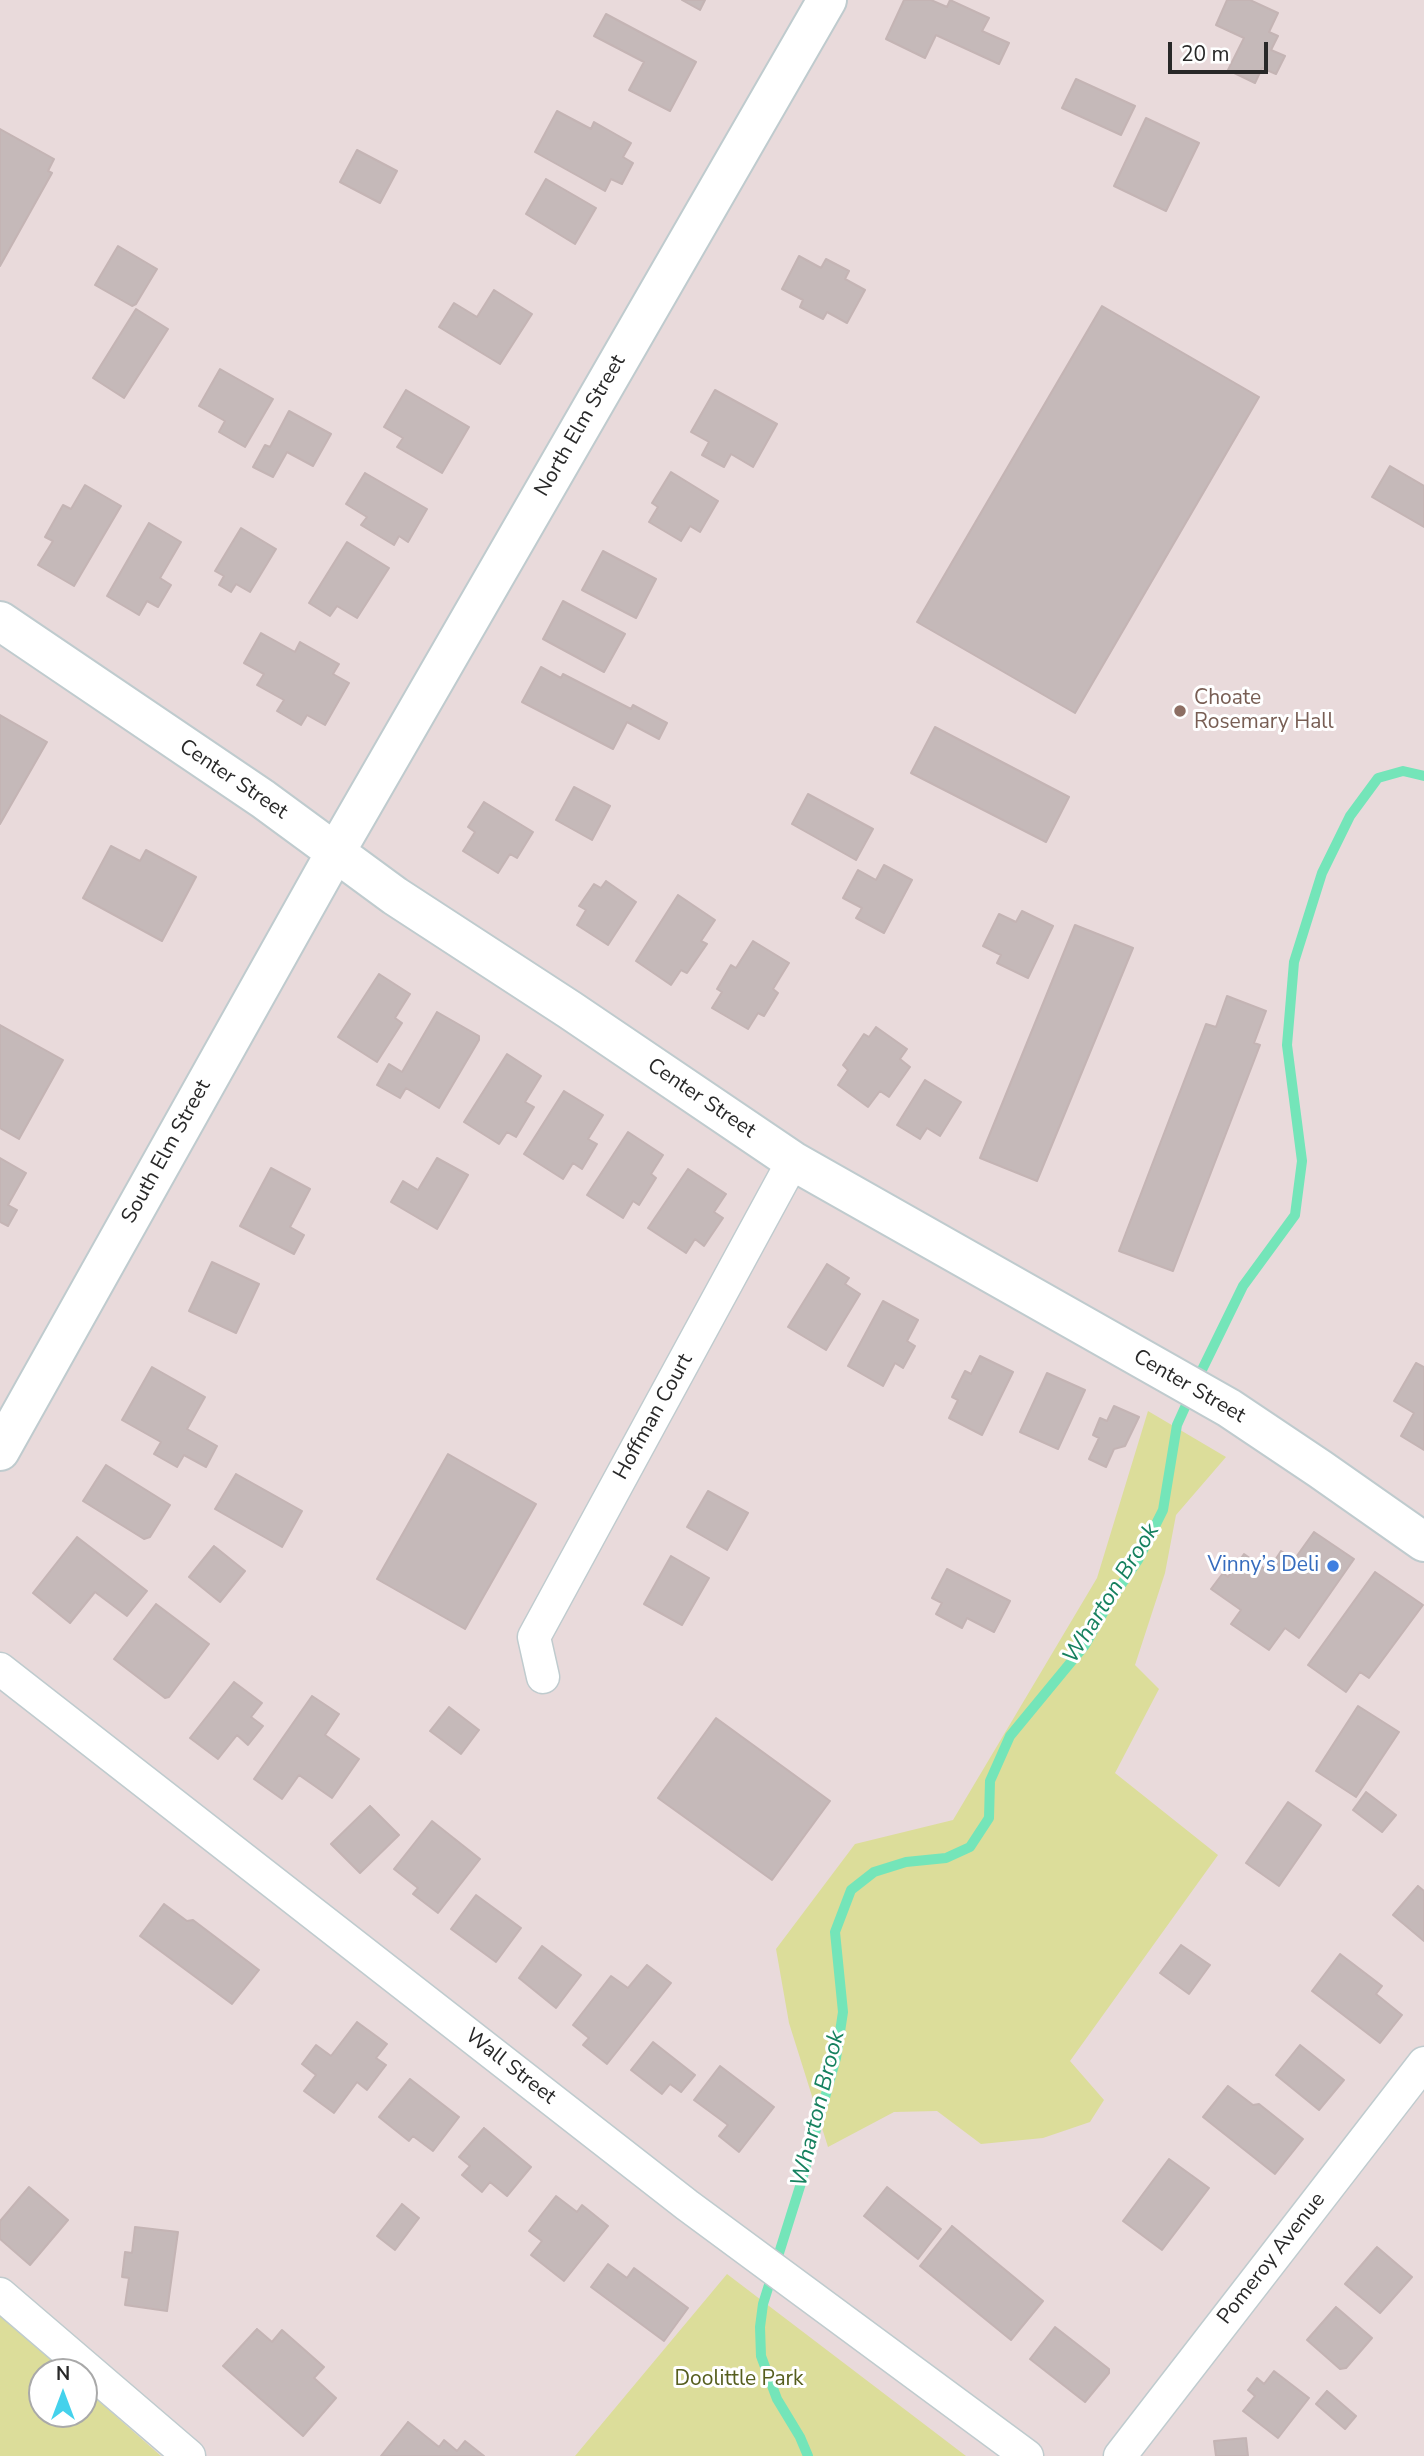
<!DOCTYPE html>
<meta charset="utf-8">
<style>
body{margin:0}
#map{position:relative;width:1424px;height:2456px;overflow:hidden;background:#e9dadb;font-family:"Nunito Sans",sans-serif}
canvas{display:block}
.north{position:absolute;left:28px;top:2358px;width:70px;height:70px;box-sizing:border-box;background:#fff;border:2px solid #a9a9a9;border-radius:50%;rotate:0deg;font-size:19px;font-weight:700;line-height:28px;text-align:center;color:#282828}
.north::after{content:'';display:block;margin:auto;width:24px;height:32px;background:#44d2ec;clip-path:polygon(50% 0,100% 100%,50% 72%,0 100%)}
.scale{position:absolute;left:1168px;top:42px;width:100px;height:32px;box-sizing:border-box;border:4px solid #282828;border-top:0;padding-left:9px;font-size:21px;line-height:24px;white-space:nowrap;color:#282828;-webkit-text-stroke:5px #fff;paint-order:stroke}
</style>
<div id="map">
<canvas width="1424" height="2456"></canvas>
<div class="north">N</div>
<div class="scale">20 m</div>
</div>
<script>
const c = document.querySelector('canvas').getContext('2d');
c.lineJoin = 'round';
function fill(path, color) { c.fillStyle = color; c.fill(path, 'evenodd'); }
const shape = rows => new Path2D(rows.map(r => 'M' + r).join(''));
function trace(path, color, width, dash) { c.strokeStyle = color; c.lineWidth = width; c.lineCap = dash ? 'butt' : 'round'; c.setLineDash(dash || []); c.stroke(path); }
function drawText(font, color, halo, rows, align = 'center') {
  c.font = font + ' "Nunito Sans",sans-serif'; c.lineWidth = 6; c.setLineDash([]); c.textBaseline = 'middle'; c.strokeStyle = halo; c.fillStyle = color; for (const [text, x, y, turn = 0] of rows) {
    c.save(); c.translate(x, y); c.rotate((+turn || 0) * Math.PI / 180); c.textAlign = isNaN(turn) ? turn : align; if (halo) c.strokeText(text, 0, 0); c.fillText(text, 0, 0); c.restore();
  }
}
fill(shape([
 [1148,1411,1226,1457,1176,1515,1165,1573,1135,1665,1159,1689,1115,1773,1218,1855,1070,2061,1104,2100,1090,2122,1043,2138,981,2144,937,2111,894,2112,828,2147,789,2023,776,1949,855,1844,953,1820,1097,1578],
 [727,2274,966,2456,575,2456],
 [0,2315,66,2372,42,2372,42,2414,84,2414,84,2388,161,2456,0,2456]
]), '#dcdd9a');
trace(shape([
 [1197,1380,1243,1286,1295,1215,1302,1161,1287,1045,1294,962,1322,873,1350,816,1378,778,1403,771,1424,776],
 [808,2456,800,2437,777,2399,761,2356,760,2327,763,2304,802,2180,836,2058,843,2012,835,1932,851,1890,874,1872,906,1862,946,1858,970,1847,989,1818,990,1781,1010,1736,1085,1645,1108,1604,1138,1560,1163,1510,1177,1425,1191,1394]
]), '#74e5b9', 10);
const building = shape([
 [682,0,705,0,700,10,682,0],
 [904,0,931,0,947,7,950,0,989,18,982,31,1009,43,999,64,936,35,925,58,886,39,904,0],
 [1227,0,1250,0,1278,13,1269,32,1278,36,1271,50,1285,56,1276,74,1262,68,1255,83,1228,70,1244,38,1216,25,1227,0],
 [606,14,696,62,670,111,629,90,644,62,594,36,606,14],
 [1076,79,1135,106,1121,135,1062,108,1076,79],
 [557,111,591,129,594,122,631,143,623,157,633,163,622,184,611,179,605,191,535,152,557,111],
 [1146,118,1199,143,1166,211,1114,186,1146,118],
 [0,129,54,159,48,171,52,173,0,266,0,129],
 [357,150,397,171,380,203,340,182,357,150],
 [546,179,596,208,575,244,526,214,546,179],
 [118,246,157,269,136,304,132,306,95,285,118,246],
 [799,256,821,268,826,259,849,271,845,279,865,290,847,323,827,312,823,319,800,307,803,300,782,289,799,256],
 [494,290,532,314,500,364,439,327,454,303,477,317,494,290],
 [1102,306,1259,397,1075,713,917,622,1102,306],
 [136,309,168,329,124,398,93,378,136,309],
 [220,369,273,399,245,447,219,432,225,421,199,406,220,369],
 [406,390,469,427,442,473,397,447,403,438,384,427,406,390],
 [715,390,777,424,753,467,731,454,724,467,702,455,709,442,691,432,715,390],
 [289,411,331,434,313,466,287,452,273,477,253,467,265,445,270,447,289,411],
 [1390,466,1424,486,1424,527,1372,497,1390,466],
 [671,472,718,501,700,532,690,526,681,541,649,522,658,507,652,503,671,472],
 [365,473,427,509,408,542,399,536,394,545,361,525,367,517,346,504,365,473],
 [85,485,121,506,74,586,38,565,53,541,45,537,63,505,71,509,85,485],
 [149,523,181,542,160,578,171,585,158,607,147,601,139,615,107,596,149,523],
 [241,528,276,549,250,592,236,584,231,592,219,585,224,576,215,571,241,528],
 [347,542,389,568,357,618,337,606,330,616,309,603,347,542],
 [603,551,656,579,636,618,582,590,603,551],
 [563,601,625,634,604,672,543,639,563,601],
 [261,633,295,652,300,642,339,664,333,674,349,683,325,725,307,715,301,725,277,711,284,700,257,685,264,674,244,663,261,633],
 [541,667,561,678,563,674,631,709,633,705,667,723,659,739,627,722,613,749,522,702,541,667],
 [0,715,47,742,0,824,0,715],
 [935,727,1069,797,1046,842,911,773,935,727],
 [574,787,610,806,592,840,556,820,574,787],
 [808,794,873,829,856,860,792,824,808,794],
 [484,802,533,832,517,858,510,854,498,873,463,851,475,832,468,827,484,802],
 [111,846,140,861,146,850,196,877,162,941,83,898,111,846],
 [884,865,912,880,884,933,856,918,862,908,843,898,858,870,876,880,884,865],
 [606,881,636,902,608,945,577,925,586,910,579,906,594,884,601,888,606,881],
 [678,895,715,920,701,941,707,944,687,973,681,970,671,985,636,961,678,895],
 [1022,911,1053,926,1028,978,997,963,1001,955,983,946,999,914,1016,922,1022,911],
 [1075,925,1133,948,1037,1181,980,1158,1075,925],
 [753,941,789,963,773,989,778,993,764,1016,758,1013,748,1029,712,1008,722,992,717,989,731,965,736,968,753,941],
 [379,974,410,994,395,1018,402,1023,377,1062,338,1037,379,974],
 [1227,996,1266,1011,1254,1043,1260,1045,1173,1271,1119,1251,1206,1024,1216,1027,1227,996],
 [437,1012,479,1036,479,1040,439,1108,406,1088,400,1098,377,1085,389,1064,402,1072,437,1012],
 [0,1025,63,1060,19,1139,0,1128,0,1025],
 [876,1027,907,1049,900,1059,910,1067,889,1097,880,1091,868,1107,838,1085,848,1070,843,1065,864,1034,869,1037,876,1027],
 [507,1054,541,1076,525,1102,534,1107,516,1137,507,1132,499,1144,464,1122,507,1054],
 [925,1080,961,1102,940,1136,927,1128,920,1139,897,1125,925,1080],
 [564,1091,603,1115,588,1139,597,1144,582,1169,573,1163,563,1179,524,1154,564,1091],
 [628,1132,663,1155,651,1174,656,1178,639,1205,633,1201,623,1218,587,1195,628,1132],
 [0,1158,26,1173,8,1205,17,1210,8,1226,0,1222,0,1158],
 [437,1158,468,1175,437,1229,391,1202,403,1181,418,1190,437,1158],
 [271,1168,310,1189,290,1227,304,1235,294,1254,240,1226,271,1168],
 [688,1169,726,1194,714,1212,723,1218,704,1246,695,1239,686,1253,648,1228,688,1169],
 [212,1262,259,1284,236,1333,189,1311,212,1262],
 [827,1264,849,1278,845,1284,860,1294,826,1350,788,1327,827,1264],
 [883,1301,918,1320,907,1341,915,1346,903,1368,895,1363,883,1386,848,1366,883,1301],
 [980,1356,1013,1372,982,1435,949,1418,958,1400,952,1397,965,1371,971,1374,980,1356],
 [1416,1363,1424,1367,1424,1450,1401,1436,1414,1413,1394,1401,1416,1363],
 [152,1367,205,1397,187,1429,217,1446,206,1467,184,1455,177,1467,154,1454,161,1442,122,1420,152,1367],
 [1047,1373,1085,1390,1058,1449,1020,1432,1047,1373],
 [1114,1406,1139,1417,1125,1446,1114,1449,1106,1467,1089,1459,1099,1438,1093,1435,1100,1418,1107,1421,1114,1406],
 [448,1454,536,1504,465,1629,377,1579,448,1454],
 [106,1465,170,1505,150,1537,144,1539,83,1501,106,1465],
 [236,1474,302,1511,282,1547,215,1509,236,1474],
 [708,1491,748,1513,727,1550,687,1527,708,1491],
 [1314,1532,1354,1559,1299,1638,1285,1628,1269,1650,1231,1624,1241,1610,1211,1589,1223,1573,1228,1577,1244,1554,1268,1571,1281,1551,1294,1560,1314,1532],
 [77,1537,147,1591,127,1616,95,1592,70,1623,33,1593,77,1537],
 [214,1546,245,1571,220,1602,189,1577,214,1546],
 [671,1556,709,1578,682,1625,644,1604,671,1556],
 [947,1569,1010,1601,994,1632,967,1618,962,1628,936,1614,942,1603,932,1598,947,1569],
 [1375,1572,1423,1605,1369,1678,1360,1672,1346,1692,1308,1665,1375,1572],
 [156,1604,209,1644,169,1697,165,1698,114,1659,156,1604],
 [234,1682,262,1703,251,1717,263,1726,248,1745,237,1735,218,1759,190,1738,234,1682],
 [312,1696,339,1714,325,1735,359,1759,332,1798,299,1775,282,1799,254,1779,312,1696],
 [1358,1706,1399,1732,1356,1797,1316,1771,1358,1706],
 [449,1707,479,1730,461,1754,430,1731,449,1707],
 [716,1718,830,1801,772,1880,658,1798,716,1718],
 [1366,1792,1396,1815,1382,1832,1353,1810,1366,1792],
 [1288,1802,1321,1825,1279,1886,1246,1863,1288,1802],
 [370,1806,399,1835,360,1873,331,1844,370,1806],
 [432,1821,480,1859,438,1913,413,1894,418,1888,394,1869,432,1821],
 [1418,1886,1424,1891,1424,1941,1393,1915,1418,1886],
 [476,1895,521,1928,496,1962,451,1929,476,1895],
 [164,1904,187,1921,193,1920,259,1970,232,2004,140,1936,164,1904],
 [1181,1945,1210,1965,1189,1994,1160,1973,1181,1945],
 [542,1946,581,1975,556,2008,519,1978,542,1946],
 [1340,1954,1382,1986,1376,1994,1402,2015,1380,2043,1312,1991,1340,1954],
 [647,1965,671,1983,607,2064,583,2045,589,2038,573,2025,611,1976,628,1988,647,1965],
 [357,2022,387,2044,376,2058,386,2065,367,2090,357,2082,334,2113,304,2091,316,2075,302,2064,316,2045,331,2056,357,2022],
 [653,2042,695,2075,681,2092,670,2084,662,2094,631,2070,653,2042],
 [1300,2045,1344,2080,1319,2110,1276,2075,1300,2045],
 [720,2066,774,2107,739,2152,719,2136,728,2125,694,2100,720,2066],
 [410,2079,459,2117,433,2151,413,2136,409,2141,379,2117,410,2079],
 [1228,2086,1253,2105,1259,2104,1303,2139,1275,2174,1203,2117,1228,2086],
 [484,2128,531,2167,507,2196,490,2182,482,2192,462,2175,470,2166,459,2157,484,2128],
 [1169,2159,1209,2188,1162,2250,1123,2221,1169,2159],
 [29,2187,68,2220,30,2265,0,2239,0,2221,29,2187],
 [887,2187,941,2229,918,2259,864,2216,887,2187],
 [556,2196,577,2212,582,2205,608,2226,564,2281,531,2255,542,2241,529,2231,556,2196],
 [402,2204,419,2218,395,2250,377,2236,402,2204],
 [952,2226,1043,2301,1011,2340,920,2266,952,2226],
 [135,2227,178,2232,167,2311,125,2305,129,2278,122,2277,125,2252,132,2253,135,2227],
 [1377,2247,1412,2277,1380,2313,1345,2284,1377,2247],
 [608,2264,627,2278,634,2268,688,2308,664,2341,591,2287,608,2264],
 [1336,2307,1372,2338,1346,2368,1340,2369,1307,2340,1336,2307],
 [1055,2327,1109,2369,1109,2373,1085,2402,1030,2359,1055,2327],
 [257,2329,272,2342,282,2330,324,2367,314,2378,336,2398,303,2436,223,2366,257,2329],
 [1274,2371,1309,2398,1278,2438,1243,2411,1255,2396,1248,2390,1257,2378,1264,2384,1274,2371],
 [1327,2391,1356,2416,1345,2429,1316,2404,1327,2391],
 [408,2422,439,2447,444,2440,457,2451,465,2441,484,2456,381,2456,408,2422],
 [1246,2438,1248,2456,1216,2456,1214,2441,1246,2438]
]);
fill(building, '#c5b9b9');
trace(building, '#c4b4b4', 2);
const minor = shape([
 [0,1669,687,2205,1027,2456],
 [543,1677,534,1637,793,1161],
 [0,2294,189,2456],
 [1120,2456,1424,2063]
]);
const secondary = shape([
 [0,621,263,799,395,896,570,1010,793,1161,1229,1408,1320,1469,1424,1542],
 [0,1451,335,853,827,0]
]);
trace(minor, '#bfcbce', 35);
trace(secondary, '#bfcbce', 42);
trace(minor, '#fff', 32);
trace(secondary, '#fff', 38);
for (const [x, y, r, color] of [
 [1180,711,7,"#8d6e63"],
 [1333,1566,7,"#3f7fe0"]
]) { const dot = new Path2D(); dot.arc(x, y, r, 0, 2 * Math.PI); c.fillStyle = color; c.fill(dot); trace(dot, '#fff', 2.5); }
drawText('21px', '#282828', '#fff', [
 ["North Elm Street",581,426,-60],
 ["Center Street",233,780,34],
 ["Center Street",701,1099,34],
 ["South Elm Street",167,1152,-61],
 ["Center Street",1189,1387,30],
 ["Hoffman Court",654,1417,-61],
 ["Wall Street",510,2067,38],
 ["Pomeroy Avenue",1272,2259,-52]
]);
drawText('21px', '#785e54', '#fff', [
 ["Choate",1194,699],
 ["Rosemary Hall",1194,723]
], 'left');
drawText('21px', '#366cbe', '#fff', [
 ["Vinny’s Deli",1319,1566]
], 'right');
drawText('21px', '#565e1e', '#fff', [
 ["Doolittle Park",739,2380]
]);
drawText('italic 23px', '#16815f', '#fff', [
 ["Wharton Brook",1112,1594,-58],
 ["Wharton Brook",819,2109,-76]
]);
</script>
